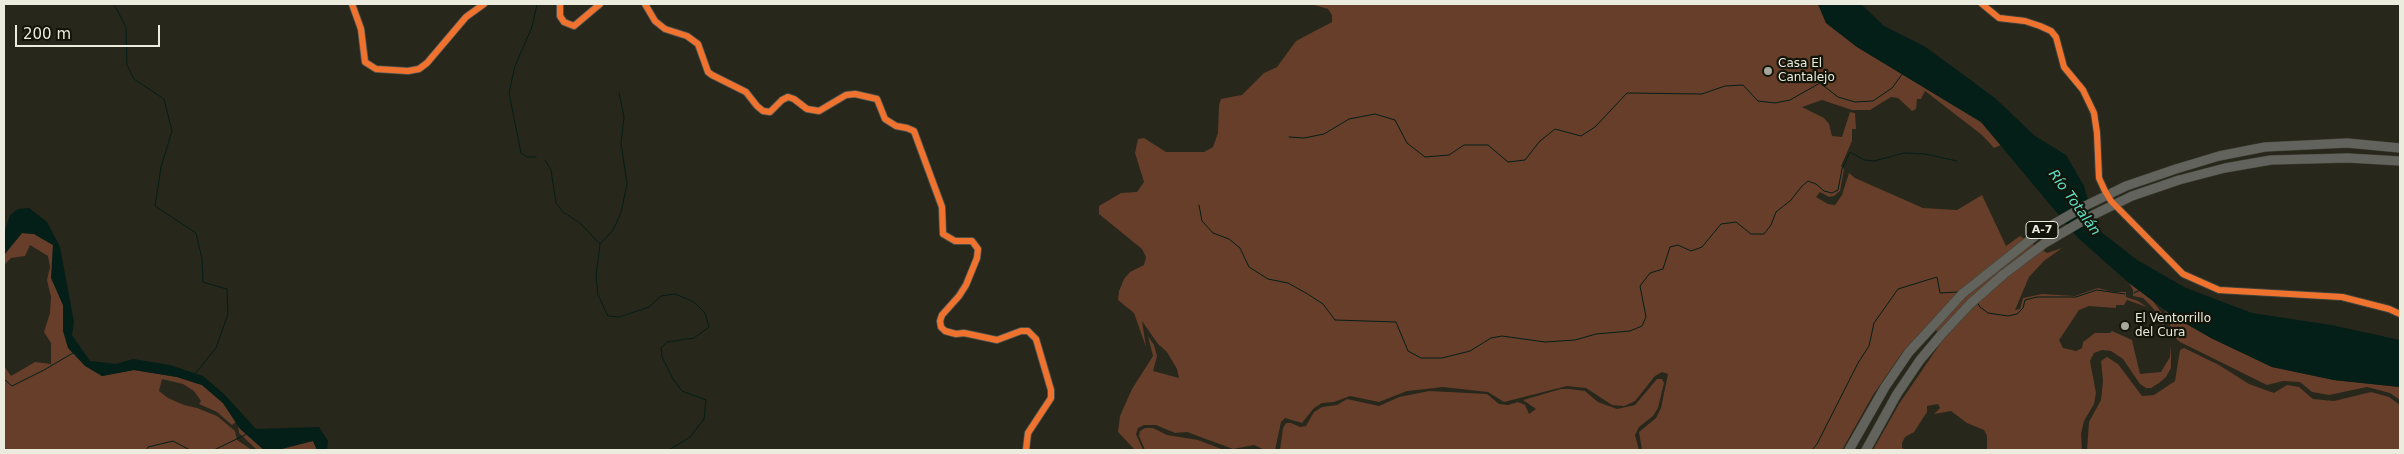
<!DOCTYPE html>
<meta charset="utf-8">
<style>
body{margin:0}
#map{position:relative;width:2404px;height:454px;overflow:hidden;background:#27271b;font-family:"DejaVu Sans",sans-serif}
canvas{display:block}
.frame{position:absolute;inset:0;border:5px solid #ebecdd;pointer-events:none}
.scale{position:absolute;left:15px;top:25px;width:145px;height:22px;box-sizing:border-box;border:2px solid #ebecdd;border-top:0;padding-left:6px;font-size:15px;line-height:18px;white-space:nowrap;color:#ebecdd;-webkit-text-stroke:4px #14150a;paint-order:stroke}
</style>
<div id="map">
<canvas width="2404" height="454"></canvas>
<div class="frame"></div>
<div class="scale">200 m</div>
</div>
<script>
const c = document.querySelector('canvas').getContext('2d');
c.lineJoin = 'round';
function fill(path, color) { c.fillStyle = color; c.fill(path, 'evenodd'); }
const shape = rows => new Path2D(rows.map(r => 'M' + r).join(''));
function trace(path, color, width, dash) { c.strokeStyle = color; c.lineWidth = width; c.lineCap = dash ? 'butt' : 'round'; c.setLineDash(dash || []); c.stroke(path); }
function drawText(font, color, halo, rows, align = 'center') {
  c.font = font + ' "DejaVu Sans",sans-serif'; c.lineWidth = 4.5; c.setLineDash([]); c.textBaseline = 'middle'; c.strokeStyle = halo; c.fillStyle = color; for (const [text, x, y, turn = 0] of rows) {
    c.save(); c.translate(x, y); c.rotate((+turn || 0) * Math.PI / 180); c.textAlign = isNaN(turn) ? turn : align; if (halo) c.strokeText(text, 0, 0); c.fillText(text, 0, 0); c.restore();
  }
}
fill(shape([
 [1311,4,1818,4,1826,23,1857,47,1981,122,2001,145,1994,148,1982,135,1925,91,1921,99,1917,99,1916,109,1912,111,1898,98,1891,97,1870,110,1852,110,1822,100,1802,107,1824,118,1829,124,1832,136,1842,137,1850,112,1855,113,1856,129,1852,129,1852,141,1841,166,1844,169,1840,191,1834,196,1829,197,1820,192,1816,197,1828,204,1835,205,1842,195,1849,173,1855,178,1923,208,1957,210,1982,195,2006,246,2020,236,2047,253,2062,248,2044,261,2029,277,2015,310,2020,309,2023,298,2042,294,2075,296,2098,288,2113,292,2126,292,2126,297,2138,301,2147,307,2127,300,2124,305,2116,305,2116,308,2089,306,2079,310,2059,340,2063,348,2076,351,2082,348,2083,342,2095,333,2110,333,2112,331,2132,340,2140,374,2161,372,2170,357,2170,346,2171,355,2171,368,2166,377,2159,383,2151,388,2146,388,2140,384,2123,359,2111,351,2102,350,2094,353,2090,361,2096,393,2094,404,2084,421,2081,434,2082,450,1987,450,1987,436,1984,430,1967,423,1951,411,1934,414,1940,408,1938,404,1927,406,1927,412,1914,432,1905,437,1902,443,1902,448,1906,450,1873,450,1899,404,1944,338,1929,324,1902,353,1873,395,1842,450,1642,450,1639,432,1656,418,1661,408,1668,374,1662,372,1655,376,1635,401,1624,406,1612,405,1586,388,1567,386,1504,402,1488,392,1443,387,1426,389,1407,391,1379,402,1350,396,1334,402,1322,403,1314,408,1302,423,1285,418,1281,422,1275,450,1265,450,1254,445,1233,449,1187,432,1175,433,1156,425,1144,425,1138,428,1136,434,1143,450,1135,450,1118,432,1120,416,1132,389,1153,356,1148,336,1154,345,1157,356,1153,371,1179,378,1177,369,1167,352,1158,344,1142,321,1146,347,1134,313,1118,300,1119,291,1124,279,1130,272,1144,265,1146,257,1142,249,1099,214,1099,206,1121,193,1137,192,1144,182,1135,153,1138,139,1144,138,1166,152,1204,152,1213,147,1218,133,1219,105,1221,99,1242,95,1264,73,1277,67,1296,41,1332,22,1332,15,1328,9],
 [22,233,34,234,53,245,52,278,63,305,63,331,102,376,134,370,177,377,202,385,223,403,236,422,232,425,217,412,199,404,201,401,194,391,183,384,162,379,159,391,168,398,184,405,197,408,217,416,235,431,237,440,252,450,4,450,4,366,11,376,35,362,51,364,51,343,44,332,50,313,51,297,47,280,50,267,48,256,30,245,25,256,11,258,4,265,4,255],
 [2129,283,2150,297,2161,312,2165,330,2162,329,2159,316,2152,307,2143,298,2133,296,2133,290],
 [2165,310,2211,338,2272,367,2334,380,2400,387,2400,400,2390,393,2367,387,2329,395,2312,392,2300,382,2283,381,2267,385,2180,342,2174,337],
 [2184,348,2219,365,2249,384,2274,393,2287,385,2299,387,2313,399,2334,401,2371,392,2389,397,2400,405,2400,450,2087,450,2089,422,2101,400,2103,381,2101,361,2107,357,2118,364,2142,396,2154,395,2175,381,2180,350],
 [1657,379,1662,379,1664,383,1658,408,1653,416,1639,427,1635,435,1639,450,1280,450,1283,428,1286,423,1291,423,1300,427,1306,426,1314,412,1322,407,1337,405,1347,399,1379,406,1399,397,1429,391,1487,394,1499,404,1508,405,1518,402,1525,405,1529,414,1536,409,1523,400,1561,389,1570,389,1585,391,1598,402,1617,409,1635,405],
 [238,426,264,450,313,441,317,450,257,450,239,433],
 [1145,428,1153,428,1167,435,1198,440,1224,450,1145,450,1139,436,1140,431]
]), '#663e2a');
fill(shape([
 [1818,4,1861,4,1884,26,1924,46,1995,98,2035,136,2066,155,2084,186,2096,228,2137,260,2186,288,2252,313,2331,325,2400,340,2400,387,2334,380,2272,367,2211,338,2174,317,2129,283,2078,238,1981,122,1857,47,1826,23],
 [29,208,47,222,60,247,74,322,72,335,90,361,116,364,133,359,170,365,203,376,225,395,256,429,319,427,328,441,327,450,317,450,313,441,282,449,264,450,240,429,223,403,202,385,177,377,134,370,102,376,85,366,68,348,63,331,63,305,51,278,53,245,34,234,22,233,4,255,4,233,10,215,18,209]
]), '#041e18');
trace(shape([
 [114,4,126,27,127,65,134,79,164,99,172,131,161,167,155,206,196,233,202,259,203,282,227,289,228,314,216,348,194,375],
 [619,93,624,117,621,143,627,184,621,213,613,230,600,244,596,276,598,295,608,316,619,317,649,307,661,296,675,294,694,302,705,313,709,327,694,338,667,342,661,348,662,357,673,379,682,391,706,400,704,419,690,437,669,450],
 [1289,137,1304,138,1324,134,1349,119,1375,114,1395,120,1407,143,1425,157,1449,155,1464,145,1488,145,1508,162,1525,160,1540,141,1555,129,1581,136,1595,127,1627,93,1702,94,1725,86,1743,85,1758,101,1775,103,1790,100,1820,83,1838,97,1855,102,1873,101,1892,88,1903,73],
 [536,157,527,157,521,153,509,93,515,66,532,27,537,4],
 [545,160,551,170,556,203,563,212,580,223,600,244],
 [1199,205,1202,221,1213,233,1229,239,1240,248,1249,267,1268,279,1288,283,1306,293,1323,304,1335,320,1396,322,1408,351,1421,358,1442,358,1470,351,1491,338,1502,336,1545,342,1575,340,1596,334,1630,331,1642,326,1646,317,1640,286,1650,273,1663,269,1670,247,1678,245,1691,251,1702,247,1721,224,1736,222,1751,234,1764,234,1771,225,1776,212,1791,200,1802,186,1808,181,1816,184,1824,191,1832,193,1838,190,1842,169,1850,152,1864,160,1874,161,1904,153,1925,154,1957,161],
 [2134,293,2140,290],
 [1977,302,1980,307,1988,313,2008,316,2017,314,2023,308,2025,300,2037,297,2076,297,2097,290,2125,294],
 [4,379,12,386,44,370,73,353],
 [146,450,148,447,173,441,190,450],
 [214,450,247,434],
 [577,450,586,450],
 [1812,450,1817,444,1858,363,1869,346,1874,323,1898,289,1937,277,1940,293,1958,292]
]), '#041e18', 1);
const tertiary = shape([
 [1982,4,1999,18,2025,21,2040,26,2051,31,2056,37,2064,67,2083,90,2094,113,2097,133,2099,178,2105,191,2111,201,2183,274,2219,290,2342,297,2389,309,2400,314]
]);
const secondary = shape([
 [352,4,361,29,365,62,376,69,408,71,419,69,427,63,466,17,484,4],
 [560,4,560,16,564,22,574,26,600,4],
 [645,4,655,21,665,29,687,36,698,44,708,72,712,75,746,92,757,106,763,111,770,112,782,100,788,97,794,99,807,109,819,111,846,95,855,94,877,99,885,119,896,126,907,128,914,131,942,207,943,234,955,241,972,241,978,249,977,258,966,285,959,296,942,315,940,321,941,327,945,331,956,334,964,333,997,340,1021,331,1028,331,1036,339,1051,390,1051,398,1028,433,1026,450]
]);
const motorway = shape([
 [2176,169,2219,156,2265,147,2347,143,2400,148],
 [2179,180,2225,168,2271,160,2348,158,2400,161],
 [1849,450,1885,387,1909,352,1932,327],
 [1866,450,1897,394,1920,360,1941,335]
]);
trace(tertiary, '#424237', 8);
trace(secondary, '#424237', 8);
trace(motorway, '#424237', 10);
trace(tertiary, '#5c5e5a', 6);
trace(secondary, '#5d5f5a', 7);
trace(motorway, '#61635c', 9);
const motorwayBridge = shape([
 [1932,327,1962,294,2040,232,2085,206,2126,186,2176,169],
 [1941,335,1971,303,2004,274,2045,243,2091,216,2132,196,2179,180]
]);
trace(motorwayBridge, '#424237', 10, []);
trace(motorwayBridge, '#61635c', 9);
trace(shape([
 [352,4,361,29,365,62,376,69,408,71,419,69,427,63,466,17,484,4],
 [560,4,560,16,564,22,574,26,600,4],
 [645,4,655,21,665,29,687,36,698,44,708,72,712,75,746,92,757,106,763,111,770,112,782,100,788,97,794,99,807,109,819,111,846,95,855,94,877,99,885,119,896,126,907,128,914,131,942,207,943,234,955,241,972,241,978,249,977,258,966,285,959,296,942,315,940,321,941,327,945,331,956,334,964,333,997,340,1021,331,1028,331,1036,339,1051,390,1051,398,1028,433,1026,450],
 [1982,4,1999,18,2025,21,2040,26,2051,31,2056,37,2064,67,2083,90,2094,113,2097,133,2099,178,2105,191,2111,201,2183,274,2219,290,2342,297,2389,309,2400,314]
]), '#ef722f', 6);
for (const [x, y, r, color] of [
 [1768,71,5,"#a6a799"],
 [2125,326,5,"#a6a799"]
]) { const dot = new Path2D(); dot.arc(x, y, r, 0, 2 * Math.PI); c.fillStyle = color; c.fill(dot); trace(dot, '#14150a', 2); }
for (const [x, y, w] of [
 [2042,230,32]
]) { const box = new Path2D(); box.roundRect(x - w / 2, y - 8.5, w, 17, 4); c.fillStyle = '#14150a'; c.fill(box); trace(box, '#ebecdd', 1); }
drawText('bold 11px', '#ebecdd', null, [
 ["A-7",2042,230]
]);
drawText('12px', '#ebecdd', '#14150a', [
 ["Casa El",1778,64],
 ["Cantalejo",1778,78],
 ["El Ventorrillo",2135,319],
 ["del Cura",2135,333]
], 'left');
drawText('italic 14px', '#5fe3cb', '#14150a', [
 ["Río Totalán",2074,203,54]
]);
</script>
